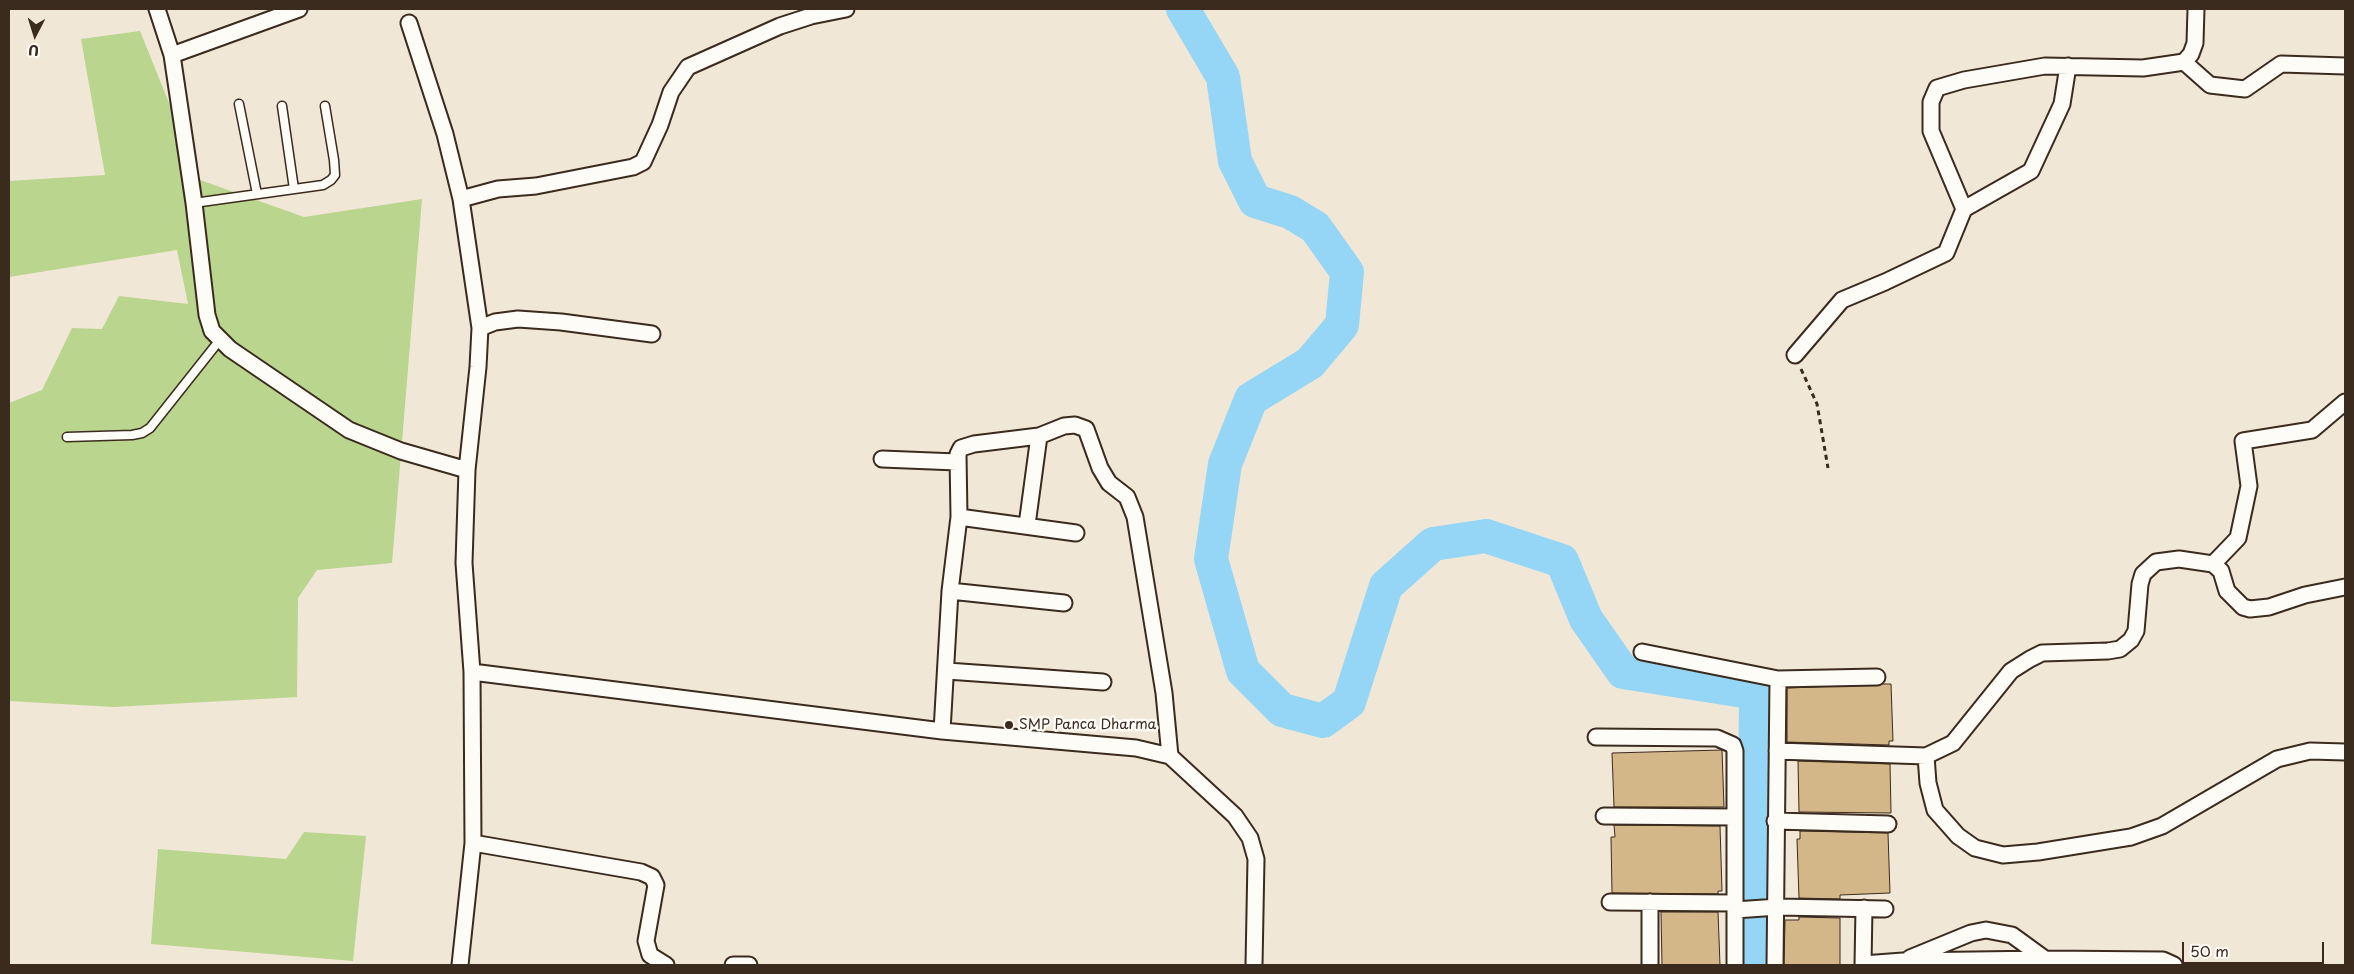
<!DOCTYPE html>
<style>
body{margin:0}
#map{position:relative;width:2354px;height:974px;overflow:hidden;background:#f1e7d6;font-family:"Playpen Sans",sans-serif}
canvas{display:block}
.frame{position:absolute;inset:0;border:10px solid #3b2a1e;pointer-events:none}
.north{position:absolute;left:10px;top:10px;width:50px;height:50px;-webkit-text-stroke:4px #fdfcf7;paint-order:stroke;rotate:185deg;font-size:14px;font-weight:700;line-height:20px;text-align:center;color:#3b2a1e}
.north::after{content:'';display:block;margin:auto;width:18px;height:22px;background:#3b2a1e;clip-path:polygon(50% 0,100% 100%,50% 72%,0 100%)}
.scale{position:absolute;left:2182px;top:942px;width:142px;height:22px;box-sizing:border-box;border:2px solid #3b2a1e;border-top:0;padding-left:6px;font-size:15px;line-height:18px;white-space:nowrap;color:#3b2a1e;-webkit-text-stroke:4px #fdfcf7;paint-order:stroke}
</style>
<div id="map">
<canvas width="2354" height="974"></canvas>
<div class="frame"></div>
<div class="north">U</div>
<div class="scale">50 m</div>
</div>
<script>
const c = document.querySelector('canvas').getContext('2d');
c.lineJoin = 'round';
function fill(path, color) { c.fillStyle = color; c.fill(path, 'evenodd'); }
const shape = rows => new Path2D(rows.map(r => 'M' + r).join(''));
function trace(path, color, width, dash) { c.strokeStyle = color; c.lineWidth = width; c.lineCap = dash ? 'butt' : 'round'; c.setLineDash(dash || []); c.stroke(path); }
function drawText(font, color, halo, rows, align = 'center') {
  c.font = font + ' "Playpen Sans",sans-serif'; c.lineWidth = 5; c.setLineDash([]); c.textBaseline = 'middle'; c.strokeStyle = halo; c.fillStyle = color; for (const [text, x, y, turn = 0] of rows) {
    c.save(); c.translate(x, y); c.rotate((+turn || 0) * Math.PI / 180); c.textAlign = isNaN(turn) ? turn : align; if (halo) c.strokeText(text, 0, 0); c.fillText(text, 0, 0); c.restore();
  }
}
fill(shape([
 [140,31,200,180,304,217,422,199,392,563,317,570,298,598,297,697,114,707,9,701,9,403,42,390,72,328,102,329,119,296,188,304,177,250,9,277,9,181,105,175,81,39],
 [304,832,366,836,353,961,151,944,158,849,286,859]
]), '#bad58d');
trace(shape([
 [1183,9,1223,77,1235,161,1255,201,1290,212,1315,227,1347,272,1342,325,1310,363,1251,399,1225,464,1211,559,1243,671,1282,710,1323,721,1349,702,1386,586,1433,544,1486,536,1562,561,1586,619,1623,672,1756,693,1754,965]
]), '#95d6f6', 34);
const building = shape([
 [1882,684,1891,684,1893,741,1889,741,1889,745,1787,742,1787,688,1882,684],
 [1722,750,1724,807,1614,807,1612,753,1722,750],
 [1798,761,1890,764,1891,813,1799,812,1798,761],
 [1614,825,1720,826,1722,891,1718,891,1718,894,1612,893,1611,837,1615,837,1614,825],
 [1800,831,1888,833,1890,893,1840,895,1840,899,1799,898,1797,839,1800,839,1800,831],
 [1661,912,1718,912,1720,965,1662,965,1661,912],
 [1799,917,1840,918,1840,965,1784,965,1785,920,1799,920,1799,917]
]);
fill(building, '#d4b788');
trace(building, '#3b2a1e', 1);
const lane = shape([
 [239,104,257,194],
 [282,106,294,189],
 [194,203,323,185,331,180,335,175,334,160,325,106],
 [67,437,132,435,142,433,150,428,219,341]
]);
const street = shape([
 [157,9,172,55,194,203,207,315,212,331,230,349,349,430,401,451,467,470,464,563,472,672,473,843,460,965],
 [409,23,445,134,461,199,480,328,478,367,467,470],
 [172,55,299,9],
 [2184,62,2210,85,2245,89,2281,64,2345,66],
 [461,199,498,189,536,186,633,167,643,162,660,125,671,92,688,67,780,26,811,16,846,9],
 [1964,209,1931,131,1931,102,1937,88,1964,80,2045,66,2143,68,2184,62,2191,54,2195,43,2196,9],
 [480,328,495,322,518,319,561,322,652,334],
 [1795,355,1842,300,1885,282,1946,253,1964,209,2031,171,2062,104,2068,66],
 [882,459,957,462],
 [959,517,1076,533],
 [1027,525,1039,436],
 [2213,564,2238,538,2249,486,2243,441,2312,430,2345,402],
 [950,591,1064,603],
 [1642,652,1778,679,1877,677],
 [947,671,1103,682],
 [472,672,942,731,1136,748,1170,756,1235,816,1250,838,1256,859,1254,965],
 [942,731,950,591,959,517,958,454,961,448,974,444,1039,436,1064,426,1075,425,1086,429,1100,468,1109,483,1127,497,1135,517,1164,693,1170,756],
 [1596,737,1717,738,1733,745,1735,751,1735,965],
 [1777,751,1926,756,1953,743,2011,671,2030,659,2042,653,2108,651,2120,649,2131,640,2136,631,2140,584,2143,574,2156,562,2179,559,2213,564,2221,571,2227,591,2243,607,2250,609,2269,607,2305,595,2345,587],
 [1926,756,1928,783,1935,810,1958,836,1975,848,2003,855,2038,852,2131,837,2162,826,2277,759,2310,751,2345,752],
 [1604,816,1735,817],
 [1775,821,1888,824],
 [473,843,641,872,652,877,656,885,646,941,650,955,666,965],
 [1610,902,1734,903],
 [1650,902,1650,965],
 [1735,910,1778,907,1885,909],
 [1910,958,1971,933,1986,930,2012,935,2045,959],
 [1863,964,1903,961,2045,959,2163,960,2174,965],
 [733,965,749,965],
 [1775,965,1778,679],
 [1863,965,1864,908]
]);
trace(lane, '#3b2a1e', 11);
trace(street, '#3b2a1e', 19);
trace(shape([
 [1801,369,1817,404,1828,468]
]), '#3b2a1e', 3, [5, 4]);
trace(lane, '#fdfcf7', 8);
trace(street, '#fdfcf7', 15);
for (const [x, y, r, color] of [
 [1009,725,5,"#3b2a1e"]
]) { const dot = new Path2D(); dot.arc(x, y, r, 0, 2 * Math.PI); c.fillStyle = color; c.fill(dot); trace(dot, '#fdfcf7', 2); }
drawText('14px', '#3b2a1e', '#fdfcf7', [
 ["SMP Panca Dharma",1019,725]
], 'left');
</script>
